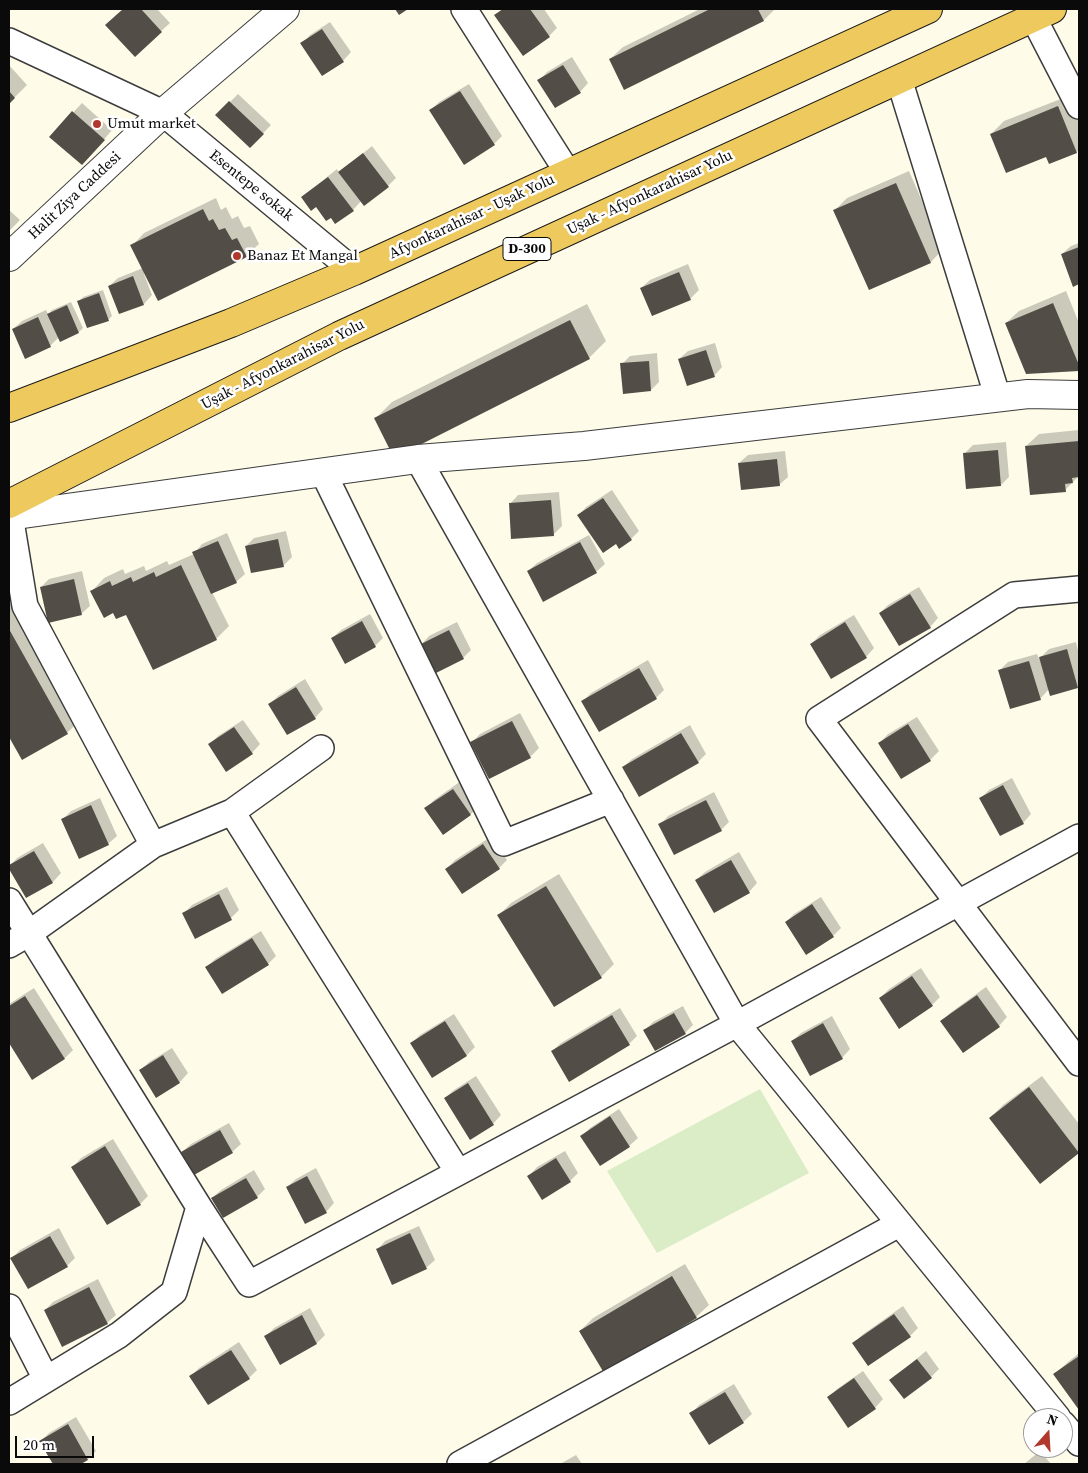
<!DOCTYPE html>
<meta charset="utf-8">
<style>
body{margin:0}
#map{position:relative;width:1088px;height:1473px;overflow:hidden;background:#fefce8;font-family:"Source Serif 4",serif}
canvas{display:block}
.frame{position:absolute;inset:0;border:10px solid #0a0a0a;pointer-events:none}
.north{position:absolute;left:1023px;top:1408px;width:50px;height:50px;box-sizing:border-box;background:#fff;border:1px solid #9d9d9d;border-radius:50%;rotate:19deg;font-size:14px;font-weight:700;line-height:20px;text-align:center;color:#0a0a0a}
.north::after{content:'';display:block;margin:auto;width:18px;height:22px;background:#b0382c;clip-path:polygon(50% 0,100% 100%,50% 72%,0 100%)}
.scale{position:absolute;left:15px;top:1436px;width:79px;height:22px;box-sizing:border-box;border:2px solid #0a0a0a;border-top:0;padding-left:6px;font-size:15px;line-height:18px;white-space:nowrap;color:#0a0a0a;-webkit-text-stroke:4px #fff;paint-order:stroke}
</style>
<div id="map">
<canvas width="1088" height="1473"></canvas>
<div class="frame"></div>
<div class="north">N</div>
<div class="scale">20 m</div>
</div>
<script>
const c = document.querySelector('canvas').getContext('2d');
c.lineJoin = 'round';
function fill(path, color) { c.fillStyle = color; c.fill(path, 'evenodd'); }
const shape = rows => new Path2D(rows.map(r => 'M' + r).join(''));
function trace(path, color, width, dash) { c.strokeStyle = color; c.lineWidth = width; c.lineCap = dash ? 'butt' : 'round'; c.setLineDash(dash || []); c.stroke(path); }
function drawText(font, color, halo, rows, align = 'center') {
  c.font = font + ' "Source Serif 4",serif'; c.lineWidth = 5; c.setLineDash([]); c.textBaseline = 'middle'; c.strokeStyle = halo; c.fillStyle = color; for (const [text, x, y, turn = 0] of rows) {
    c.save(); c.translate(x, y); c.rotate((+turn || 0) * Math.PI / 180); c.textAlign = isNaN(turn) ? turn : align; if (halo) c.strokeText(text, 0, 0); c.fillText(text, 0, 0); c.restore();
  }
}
fill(shape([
 [760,1089,809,1173,657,1253,607,1171]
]), '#daedc6');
fill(shape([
 [124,9,157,9,170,23,135,55,115,16],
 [502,9,544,9,557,28,549,36,496,15],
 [700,9,775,9,764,20,625,88,610,59,623,47],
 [330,22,351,52,343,61,302,44,310,35],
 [572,57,588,83,580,92,539,81,547,72],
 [9,65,27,85,9,103],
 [469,84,502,136,494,144,431,110,439,102],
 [238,94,271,125,250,147,217,115],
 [1071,95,1079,115,1079,149,1077,152,991,134,1004,121],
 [82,103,112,130,90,156,51,136],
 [372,146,396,178,388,186,362,200,353,210,331,216,302,197,337,169,339,173],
 [909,171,943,249,931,262,869,289,834,211,847,198],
 [216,198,221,210,226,207,232,219,238,216,244,228,250,226,259,244,246,256,144,274,152,295,144,304,120,313,109,286,118,278,143,268,132,246,144,233],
 [9,210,20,220,9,231],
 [1079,243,1079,283,1074,285,1062,254,1071,246],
 [688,264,699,290,690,299,641,288,650,280],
 [103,290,112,316,108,320,79,301,83,297],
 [1066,291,1079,323,1079,369,1027,373,1006,323,1019,311],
 [71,302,83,328,79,332,60,340,59,337,50,346,13,329,22,321,46,310,48,314,52,310],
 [587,304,606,341,589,358,394,456,376,418,392,402],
 [715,343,722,367,714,376,679,359,688,351],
 [657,353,659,382,651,390,622,364,630,356],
 [1079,430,1079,476,1065,490,1026,446,1039,434],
 [1006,442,1009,477,1001,485,965,453,973,445],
 [785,451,788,477,779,485,739,463,748,455],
 [612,490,639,531,631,539,616,542,578,516,586,507],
 [559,492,562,526,553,535,510,504,518,495],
 [286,531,292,557,283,566,246,546,254,538],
 [227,533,245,574,236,582,212,592,229,626,216,639,126,613,114,612,92,591,104,578,123,569,125,574,144,566,146,571,167,561,169,565,194,554,202,544],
 [589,535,605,564,596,572,528,571,537,563],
 [82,571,90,606,81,614,41,587,49,579],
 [919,587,938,618,930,627,880,613,888,605],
 [13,603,79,721,67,733,22,758,9,734,9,605],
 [370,614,383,638,375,646,332,638,341,630],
 [854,615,874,648,866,657,811,644,820,635],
 [457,622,471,650,463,658,421,645,429,636],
 [1076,642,1079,655,1079,686,1077,687,1049,689,1040,699,1000,670,1008,662,1037,654,1039,659,1049,649],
 [648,660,664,690,656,698,583,701,591,693],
 [305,679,323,709,315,718,270,704,278,696],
 [520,713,539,748,530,757,471,743,480,734],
 [917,717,939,751,930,760,902,778,880,743,888,734],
 [243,720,260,744,252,753,227,770,210,744,218,736],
 [690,725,706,754,698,762,623,767,632,759],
 [1012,778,1031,814,1023,823,981,798,989,790],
 [461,781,479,806,471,814,426,809,434,800],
 [714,792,729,822,721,830,660,825,668,816],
 [100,798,117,836,108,844,63,819,71,811],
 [492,836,507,860,499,868,446,869,455,860],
 [43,843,61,873,53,882,26,897,9,867,17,858],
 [739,852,757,883,749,892,696,880,705,872],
 [559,874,614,964,601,977,554,1005,499,915,511,903],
 [227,887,239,910,231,918,183,914,192,905],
 [821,897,841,928,833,936,786,922,794,914],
 [261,931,276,956,268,964,207,967,215,959],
 [921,968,940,997,932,1005,880,998,889,989],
 [986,987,1007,1017,999,1026,941,1022,950,1013],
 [34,988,73,1050,65,1058,33,1078,9,1041,9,1004],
 [683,1006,693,1025,685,1033,645,1030,653,1022],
 [620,1008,637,1036,629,1044,552,1051,561,1043],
 [454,1014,475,1047,467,1055,432,1076,412,1043,420,1035],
 [832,1016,850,1049,842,1058,792,1041,801,1033],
 [172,1048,188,1073,180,1082,157,1096,141,1070,149,1062],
 [476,1076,501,1115,493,1124,445,1098,454,1090],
 [1042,1076,1079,1124,1079,1153,1041,1183,990,1118,1003,1105],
 [619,1109,638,1138,629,1146,600,1165,582,1136,590,1128],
 [229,1123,241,1144,232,1152,182,1152,191,1144],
 [113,1139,148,1196,140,1204,73,1167,81,1158],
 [565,1151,578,1173,570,1181,529,1176,537,1167],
 [316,1168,334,1203,326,1212,287,1187,296,1179],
 [254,1170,265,1189,257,1197,212,1198,221,1190],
 [419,1226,435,1260,426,1268,377,1250,385,1241],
 [59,1228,75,1258,67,1266,12,1258,20,1250],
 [685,1264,709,1305,696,1317,580,1331,593,1318],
 [98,1279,116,1315,107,1323,45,1310,53,1302],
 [903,1306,918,1328,910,1336,854,1343,862,1335],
 [310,1308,325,1335,317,1343,281,1363,266,1336,274,1328],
 [239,1342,257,1370,249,1378,191,1376,199,1368],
 [926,1351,939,1369,931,1377,891,1380],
 [1079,1353,1079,1408,1055,1374,1068,1362],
 [863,1371,883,1399,875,1408,828,1398,837,1389],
 [734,1384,752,1414,743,1422,691,1414,699,1405],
 [76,1417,96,1451,88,1459,79,1464,54,1464,41,1441,49,1433],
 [1040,1451,1051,1464,1024,1464],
 [576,1455,582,1464,560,1464]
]), '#0003');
fill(shape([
 [123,9,141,9,162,32,135,57,105,25],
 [395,9,408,9,399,15],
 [503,9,530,9,550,37,523,56,494,15],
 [707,9,758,9,764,21,624,90,609,59,708,10],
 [322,29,344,62,322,76,300,43],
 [563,65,581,93,555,108,537,80],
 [9,91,15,98,9,104],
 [460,91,495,145,464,165,429,110],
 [229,101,264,134,250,148,215,115],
 [1058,106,1077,153,1049,164,1046,157,1006,173,990,134],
 [72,111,105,140,82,165,49,137],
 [363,153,389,187,364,206,338,172],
 [328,177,354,211,335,224,331,218,326,221,316,207,311,211,301,197],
 [896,183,931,263,869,290,833,210],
 [203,209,209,221,213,219,219,230,225,228,232,240,237,238,247,257,158,301,130,245],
 [1079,247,1079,284,1073,287,1061,254],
 [679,272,691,300,652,316,640,288],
 [133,276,144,305,119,314,108,286],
 [99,293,109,321,87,328,77,301],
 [1053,303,1079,365,1079,371,1026,374,1005,323],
 [67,305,79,333,60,342,47,314],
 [38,317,51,347,25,359,12,329],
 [570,320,590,359,394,458,374,418],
 [706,350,715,377,687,386,678,359],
 [649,361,651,391,623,394,620,363],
 [1079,441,1079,477,1072,478,1073,483,1065,484,1066,492,1030,495,1025,446],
 [998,450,1001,486,966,489,963,453],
 [777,459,780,486,741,490,738,463],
 [603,498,632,540,619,549,616,544,603,553,577,515],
 [551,500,554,536,511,539,509,503],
 [278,539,284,567,251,573,245,546],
 [218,541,237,583,211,594,192,552],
 [580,542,597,573,543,602,527,571],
 [181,565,217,640,153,670,126,615,116,619,113,613,104,618,90,591,110,581,112,586,131,577,133,582,154,572,156,577],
 [74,579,82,615,48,623,40,587],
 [910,594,931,628,899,646,879,613],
 [362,621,376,647,345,664,331,638],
 [845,622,867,658,831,679,810,644],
 [9,629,68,734,22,760,9,737],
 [449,630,464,659,434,674,419,645],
 [1067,649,1078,688,1050,696,1039,657],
 [1029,661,1041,700,1010,709,998,670],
 [639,668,657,699,599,732,581,701],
 [296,687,316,719,287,735,268,704],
 [512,721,531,758,489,779,470,742],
 [908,724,931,761,901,779,878,743],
 [234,727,253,754,226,772,208,744],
 [681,733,699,763,639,797,622,767],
 [1003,785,1024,824,1000,836,979,798],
 [453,789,471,815,443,835,424,808],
 [706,800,722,831,674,855,658,824],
 [91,805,109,845,79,859,61,819],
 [483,844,500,869,462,894,445,869],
 [34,851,53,883,26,898,9,869,9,865],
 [731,860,750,893,714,913,695,880],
 [546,886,602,978,554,1007,497,915],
 [219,894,232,920,195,939,182,913],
 [812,904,834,937,806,955,785,922],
 [252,938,269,965,222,994,205,967],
 [912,976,933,1006,899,1029,879,998],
 [977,995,1000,1027,963,1053,940,1021],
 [25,996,65,1059,32,1080,9,1043,9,1006],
 [674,1013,686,1034,655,1051,643,1030],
 [612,1015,630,1045,569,1082,551,1051],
 [445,1021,467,1056,432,1078,410,1043],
 [823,1023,843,1059,810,1076,791,1041],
 [163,1055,180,1083,156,1098,139,1070],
 [468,1083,494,1125,470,1140,444,1098],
 [1029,1087,1079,1153,1040,1184,989,1118],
 [610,1116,630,1147,600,1166,580,1136],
 [220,1130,233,1153,194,1175,181,1152],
 [105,1146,141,1205,107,1225,71,1167],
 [556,1158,571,1182,542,1200,527,1176],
 [307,1176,327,1213,305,1224,286,1187],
 [246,1178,258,1198,223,1218,211,1198],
 [410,1233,427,1269,392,1285,376,1249],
 [50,1236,68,1267,28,1289,10,1258],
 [672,1276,697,1318,604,1373,579,1331],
 [89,1287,108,1324,62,1347,44,1310],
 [894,1314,911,1337,868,1366,852,1343],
 [302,1315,317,1344,280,1365,264,1336],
 [231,1350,250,1379,208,1405,189,1376],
 [1079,1356,1079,1410,1053,1374],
 [917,1359,932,1378,904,1399,889,1380],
 [854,1378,876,1409,848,1428,827,1397],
 [725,1392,744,1423,709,1445,689,1413],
 [68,1424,88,1460,81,1464,53,1464,39,1441]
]), '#524d47');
const minor = shape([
 [464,9,568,173],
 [1033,17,1079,106],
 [9,41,163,113,354,271],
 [899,79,998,398],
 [418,459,737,1024,1058,1418],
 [323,472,504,843,611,800],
 [10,515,25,606,153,845,232,812,321,748],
 [1079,589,1014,595,819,719,1079,1063],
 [232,812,458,1172],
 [9,901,199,1207,249,1284,737,1024,1079,837],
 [9,945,28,934,153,845],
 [9,1307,46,1379],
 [9,1402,119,1335,174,1292,199,1207],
 [1063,1424,1079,1443],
 [460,1464,899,1224]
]);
const tertiary = shape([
 [9,257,163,113,285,9],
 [9,516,418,459,584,446,1028,394,1079,395]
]);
const trunk = shape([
 [9,408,231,323,354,271,928,9],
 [9,504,339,336,1052,9]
]);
trace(minor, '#3d3d3d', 28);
trace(tertiary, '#3d3d3d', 30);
trace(trunk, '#1b1b1b', 30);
trace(minor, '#fff', 25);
trace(tertiary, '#fff', 28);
trace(trunk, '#eec95e', 28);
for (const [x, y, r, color] of [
 [97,124,5,"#b0382c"],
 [237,256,5,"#b0382c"]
]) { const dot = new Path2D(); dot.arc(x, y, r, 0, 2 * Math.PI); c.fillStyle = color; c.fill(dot); trace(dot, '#fff', 2); }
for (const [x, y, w] of [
 [527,249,48]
]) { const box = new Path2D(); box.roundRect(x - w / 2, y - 11.5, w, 23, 4); c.fillStyle = '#fff'; c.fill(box); trace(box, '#0a0a0a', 1); }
drawText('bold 14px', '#0a0a0a', null, [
 ["D-300",527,249]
]);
drawText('15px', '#0a0a0a', '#fff', [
 ["Umut market",107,124],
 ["Banaz Et Mangal",247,256]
], 'left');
drawText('15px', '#0a0a0a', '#fff', [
 ["Esentepe sokak",251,186,39],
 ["Uşak - Afyonkarahisar Yolu",650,193,-25],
 ["Halit Ziya Caddesi",75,196,-43],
 ["Afyonkarahisar - Uşak Yolu",472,217,-25],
 ["Uşak - Afyonkarahisar Yolu",283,365,-27]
]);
</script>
